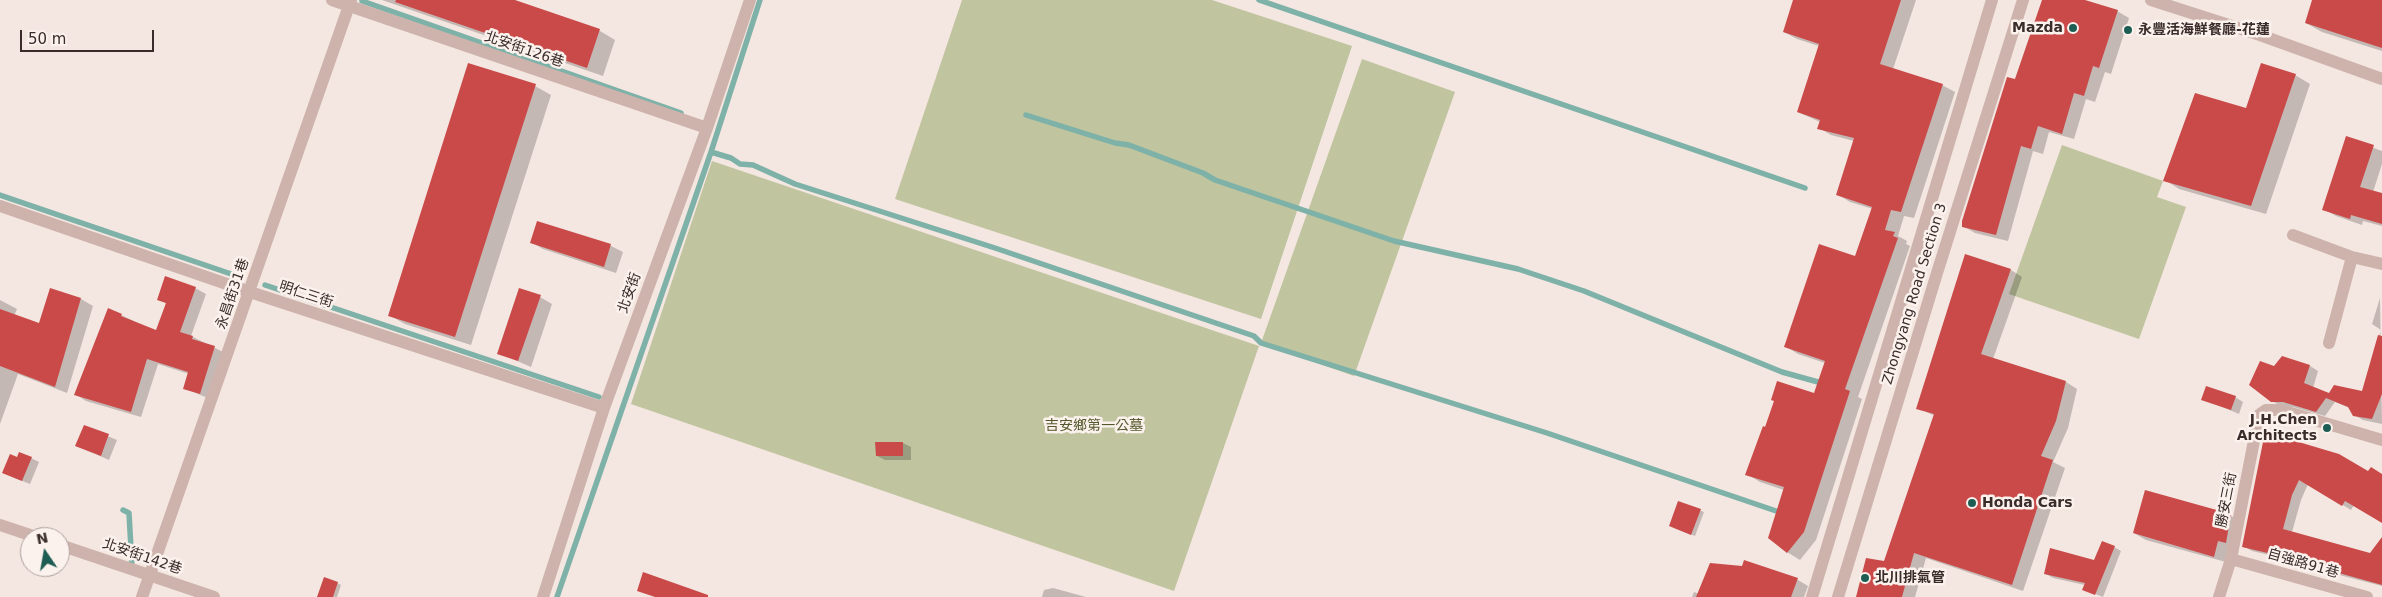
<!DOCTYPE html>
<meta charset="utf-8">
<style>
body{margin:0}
#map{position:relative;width:2382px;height:597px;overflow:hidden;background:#f4e6e0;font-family:"DejaVu Sans",sans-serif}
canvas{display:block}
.north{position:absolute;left:20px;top:527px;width:50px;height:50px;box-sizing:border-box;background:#fbf1ed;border:1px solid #aea29f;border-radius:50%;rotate:348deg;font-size:14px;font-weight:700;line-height:20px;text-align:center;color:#3a2c2a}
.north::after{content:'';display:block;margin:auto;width:18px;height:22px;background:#1e5d53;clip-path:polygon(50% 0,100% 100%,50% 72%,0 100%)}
.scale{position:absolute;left:20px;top:30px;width:134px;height:22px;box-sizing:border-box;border:2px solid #3a2c2a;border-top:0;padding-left:6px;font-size:15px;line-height:18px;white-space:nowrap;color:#3a2c2a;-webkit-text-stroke:4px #fbf1ed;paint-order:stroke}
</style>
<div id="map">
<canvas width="2382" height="597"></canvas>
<div class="north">N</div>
<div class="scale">50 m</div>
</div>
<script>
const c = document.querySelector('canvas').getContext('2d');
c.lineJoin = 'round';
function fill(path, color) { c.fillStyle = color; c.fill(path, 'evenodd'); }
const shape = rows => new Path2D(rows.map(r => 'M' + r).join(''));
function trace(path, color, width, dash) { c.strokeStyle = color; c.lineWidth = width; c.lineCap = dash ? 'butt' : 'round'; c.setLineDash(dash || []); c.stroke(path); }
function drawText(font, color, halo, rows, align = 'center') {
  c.font = font + ' "DejaVu Sans","Noto Sans TC",sans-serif'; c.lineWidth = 5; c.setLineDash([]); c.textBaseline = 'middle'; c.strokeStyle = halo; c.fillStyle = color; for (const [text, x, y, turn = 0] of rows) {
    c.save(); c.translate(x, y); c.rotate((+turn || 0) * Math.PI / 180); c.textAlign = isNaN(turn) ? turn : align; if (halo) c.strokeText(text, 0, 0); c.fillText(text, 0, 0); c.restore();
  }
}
fill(shape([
 [962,0,1212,0,1352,46,1261,319,895,199],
 [1362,59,1455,92,1354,376,1261,343],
 [2062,145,2163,181,2157,197,2186,207,2139,339,2009,294],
 [712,161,1259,346,1174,591,631,404]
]), '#c0c49f');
fill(shape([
 [382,0,511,0,600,31,615,40,603,76],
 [1795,0,1916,0,1893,69,1942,85,1955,92,1914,218,1904,216,1898,236,1907,241,1906,244,1910,246,1858,397,1862,399,1816,540,1800,560,1787,552,1784,490,1760,482,1747,474,1766,428,1815,394,1825,363,1798,354,1785,346,1856,258,1873,209,1850,202,1837,194,1854,141,1831,135,1819,128,1820,122,1798,112,1819,46,1797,39,1784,32],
 [2043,0,2081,0,2117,11,2129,18,2111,74,2105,72,2095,102,2086,99,2074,139,2049,132,2043,154,2033,151,2008,241,1975,233,1963,226],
 [2314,0,2382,0,2382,51,2322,32,2306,23],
 [2295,75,2310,84,2266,214,2179,189,2165,180,2246,110],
 [535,86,551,95,471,345,405,324,389,315],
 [2347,138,2382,151,2382,164,2373,192,2382,194,2382,226,2363,221,2362,225,2336,216,2324,209],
 [538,222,611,246,623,252,616,273,543,249,531,242],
 [2011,270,2022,277,1993,359,2066,382,2077,389,2068,428,2053,462,2065,468,2023,591,1926,558,1915,597,1857,597,1885,563,1935,416,1918,408],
 [195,288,206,294,191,336,225,353,210,399,184,388,189,374,158,364,141,417,86,401,75,394,121,315,157,332,167,304,158,299],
 [51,290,81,299,93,306,67,393,18,374,0,424,0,300,17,309,14,316,40,325],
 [540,297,552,304,531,367,499,353],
 [2380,298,2382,424,2363,420,2354,415,2350,408,2335,402,2325,416,2293,407,2281,406,2272,401,2275,367,2310,366,2318,371,2313,388,2329,395,2363,392,2381,330,2372,324],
 [2235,397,2243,402,2239,414,2203,399],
 [84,426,117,440,109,460,77,446],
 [2266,434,2368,473,2382,475,2382,521,2354,505,2351,510,2308,484,2301,500,2292,532,2371,555,2382,539,2382,586,2320,570,2312,565,2252,551,2243,546],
 [903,443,911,447,911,460,885,460,877,456],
 [31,458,39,462,30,484,12,477,17,459],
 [2146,492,2231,516,2243,522,2226,562,2146,540,2134,533],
 [1679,502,1704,512,1695,536,1674,528],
 [2114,547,2121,551,2103,597,2083,589,2085,585,2053,578,2046,574,2094,562],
 [1745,561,1798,580,1808,586,1804,597,1692,597,1694,592,1699,594,1743,567],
 [337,583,341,585,337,597,324,597],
 [1053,588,1086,597,1042,597,1044,590]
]), '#0003');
trace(shape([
 [1259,0,1805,188],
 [362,1,681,113],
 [1026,115,1115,143,1129,145,1203,173,1215,180,1394,241,1518,269,1584,291,1782,372,1818,382],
 [711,152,731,158,740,164,753,165,795,184,995,248,1254,336,1261,343,1547,433,1782,513],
 [0,195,240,277],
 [265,285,599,397],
 [123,510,129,513,132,567],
 [557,597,711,152,760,0]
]), '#7eb2a8', 5.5);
fill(shape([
 [396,0,515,0,600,29,587,68,395,2],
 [1793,0,1901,0,1880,64,1943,84,1901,212,1891,210,1885,230,1895,232,1893,236,1898,238,1845,389,1850,391,1804,532,1787,553,1768,538,1784,487,1745,475,1763,426,1765,427,1774,401,1771,400,1777,381,1814,393,1825,361,1784,347,1819,244,1855,256,1872,207,1836,195,1854,138,1817,129,1820,120,1797,112,1819,44,1783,32],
 [2042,0,2085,0,2118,10,2099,68,2093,66,2084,96,2074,93,2062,134,2038,126,2031,149,2021,146,1996,235,1962,227,1962,221,2007,77,2015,79],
 [2312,0,2382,0,2382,48,2305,23],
 [468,63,536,84,455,337,388,316],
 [2261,63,2296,74,2251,206,2163,181,2195,93,2246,108],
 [2346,136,2374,145,2360,187,2382,193,2382,224,2351,215,2350,219,2322,210],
 [537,221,611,244,604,267,530,243],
 [1965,254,2011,269,1981,354,2066,381,2056,421,2041,456,2053,460,2012,585,1914,553,1902,597,1856,597,1866,558,1884,561,1934,414,1916,409],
 [165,276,196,287,180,332,193,336,192,339,215,346,200,394,183,389,188,372,147,359,131,412,74,395,108,308,122,314,121,316,156,330,166,303,157,300],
 [50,288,81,298,55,387,0,366,0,309,39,323],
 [519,288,541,295,518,361,497,354],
 [2378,335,2382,336,2382,394,2372,419,2353,416,2348,407,2326,398,2316,412,2283,402,2271,402,2249,385,2260,361,2274,366,2282,356,2310,365,2304,383,2329,393,2334,385,2362,391],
 [2206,386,2236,396,2231,410,2201,400],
 [84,425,109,434,101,456,75,446],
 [2265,432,2339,454,2368,471,2371,467,2382,474,2382,523,2345,501,2342,506,2299,480,2292,495,2283,529,2370,553,2382,537,2382,585,2310,565,2310,563,2242,547],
 [875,442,903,442,903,456,876,456],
 [19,452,32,457,22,481,2,473,10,454,17,457],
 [2145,490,2231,514,2226,543,2218,541,2214,557,2133,533],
 [1678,501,1701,509,1691,535,1669,526],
 [2102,541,2115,546,2095,595,2082,590,2085,583,2044,574,2050,548,2094,560],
 [1744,560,1798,578,1791,597,1696,597,1710,563,1742,566],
 [643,572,708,595,708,597,655,597,637,591],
 [324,577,338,582,333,597,317,597]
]), '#c94a49');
trace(shape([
 [332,0,707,128],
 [2151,0,2260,35,2382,79],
 [0,206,250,292,604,408],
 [2293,235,2352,257,2382,264],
 [2329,343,2352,257],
 [0,525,36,537],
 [60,545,214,597],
 [2231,559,2367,597],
 [142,597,351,0],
 [543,597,604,408,707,128,750,0],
 [1812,597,1992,0],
 [1838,597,1937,273,2023,0],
 [2219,597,2231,559,2259,415,2266,410,2281,410,2382,440]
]), '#cdb3ab', 12);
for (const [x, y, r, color] of [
 [2073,28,5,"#1e5d53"],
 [2128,30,5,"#1e5d53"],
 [2327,428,5,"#1e5d53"],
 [1972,503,5,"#1e5d53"],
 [1865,578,5,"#1e5d53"]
]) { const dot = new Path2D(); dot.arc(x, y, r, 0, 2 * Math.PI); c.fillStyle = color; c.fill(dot); trace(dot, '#fbf1ed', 2); }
drawText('bold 14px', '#3a2c2a', '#fbf1ed', [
 ["Mazda",2063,28,"right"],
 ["永豐活海鮮餐廳-花蓮",2138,30],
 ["J.H.Chen",2317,420,"right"],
 ["Architects",2317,436,"right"],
 ["Honda Cars",1982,503],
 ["北川排氣管",1875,578]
], 'left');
drawText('14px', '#3a2c2a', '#fbf1ed', [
 ["北安街126巷",524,50,19],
 ["北安街",630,293,-70],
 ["永昌街31巷",233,294,-71],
 ["Zhongyang Road Section 3",1915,294,-73],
 ["明仁三街",306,295,18],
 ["勝安三街",2227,500,-79],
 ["北安街142巷",142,557,19],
 ["自強路91巷",2303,564,16]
]);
drawText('14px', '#54592d', '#fbf1ed', [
 ["吉安鄉第一公墓",1094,426]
]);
</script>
